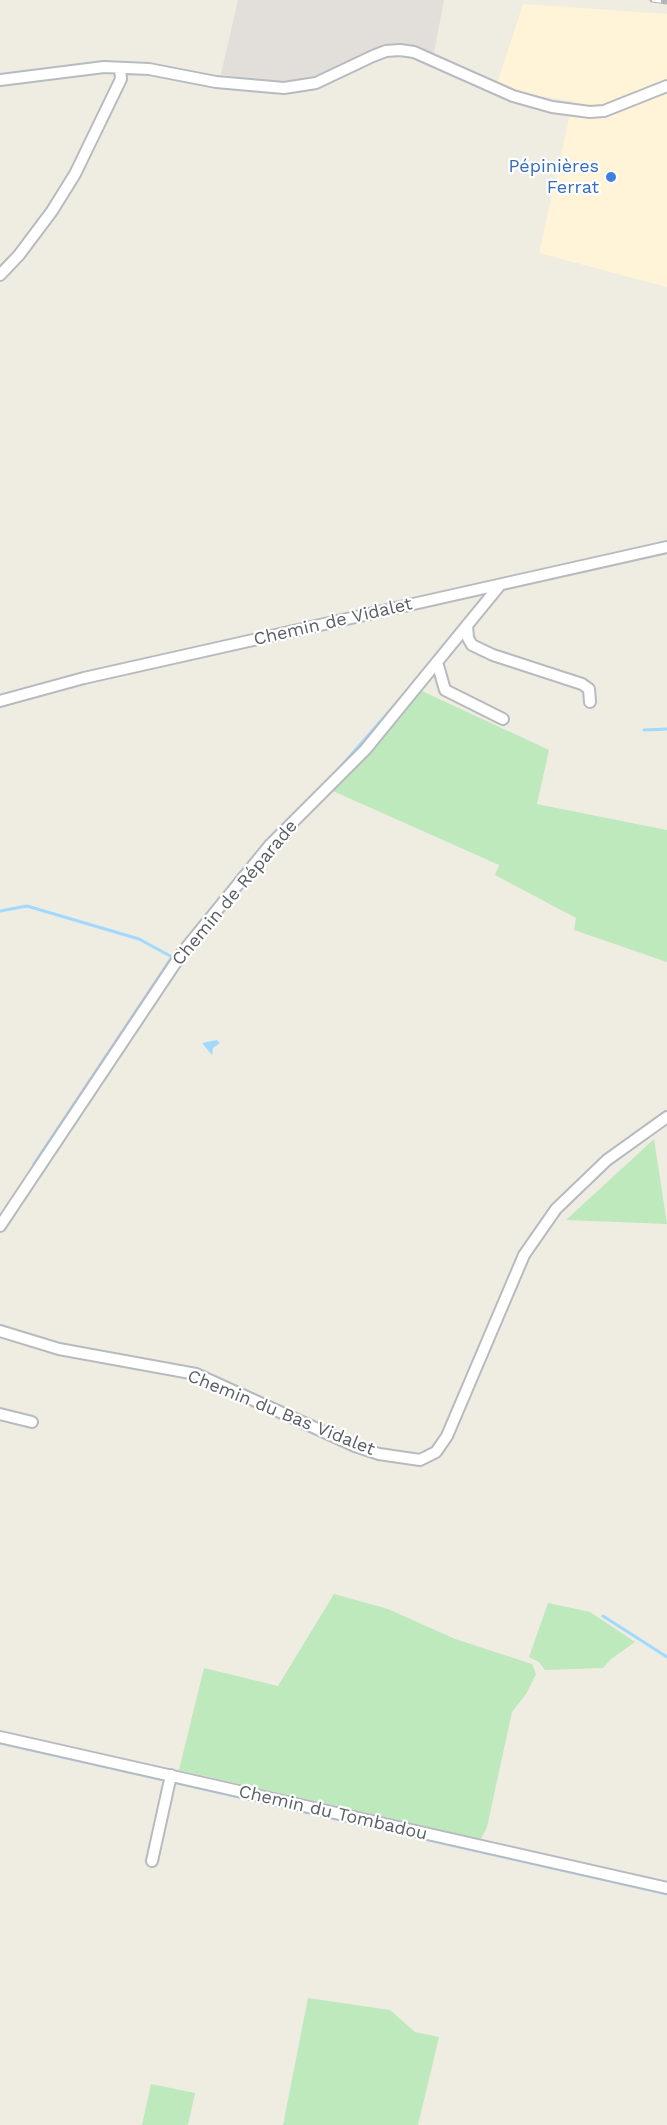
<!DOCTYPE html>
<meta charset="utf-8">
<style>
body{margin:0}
canvas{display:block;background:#efece2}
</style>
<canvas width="667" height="2125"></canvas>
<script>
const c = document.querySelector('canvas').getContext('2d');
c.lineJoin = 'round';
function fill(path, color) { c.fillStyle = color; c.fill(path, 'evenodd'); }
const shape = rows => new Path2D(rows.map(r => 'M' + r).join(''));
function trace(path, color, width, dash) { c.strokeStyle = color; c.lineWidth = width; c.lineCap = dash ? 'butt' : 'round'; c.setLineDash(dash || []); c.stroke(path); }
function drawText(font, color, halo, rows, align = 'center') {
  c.font = font + ' "Work Sans",sans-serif'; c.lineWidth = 4.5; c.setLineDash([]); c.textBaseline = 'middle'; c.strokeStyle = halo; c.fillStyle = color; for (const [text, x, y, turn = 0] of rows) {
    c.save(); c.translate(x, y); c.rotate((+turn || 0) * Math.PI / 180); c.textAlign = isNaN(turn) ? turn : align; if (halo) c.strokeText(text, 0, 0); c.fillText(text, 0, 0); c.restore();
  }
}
fill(shape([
 [523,4,667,14,667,287,539,253,573,101,520,93,497,84]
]), '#fff4d7');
fill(shape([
 [238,0,444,0,434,53,389,44,358,56,314,81,251,81,221,74]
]), '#e2dfda');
fill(shape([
 [422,691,549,750,537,804,667,830,667,962,574,930,576,918,495,875,499,865,333,791],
 [654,1139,667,1224,566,1220],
 [334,1594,388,1609,455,1639,532,1664,536,1674,526,1694,512,1712,487,1827,481,1839,179,1770,204,1668,278,1686],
 [548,1603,590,1612,635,1642,611,1659,603,1668,545,1670,539,1662,529,1657],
 [308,1998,390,2010,415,2032,439,2037,418,2125,283,2125],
 [151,2084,195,2093,188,2125,142,2125]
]), '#bde9bc');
fill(shape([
 [217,1040,220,1043,213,1048,212,1055,202,1043]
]), '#a2d9ff');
trace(shape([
 [644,730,667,729],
 [337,771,407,691],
 [216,903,267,841],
 [0,911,27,906,139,939,172,957,34,1164],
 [603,1616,667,1657],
 [0,1743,667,1894]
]), '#a2d9ff', 3);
const street = shape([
 [0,80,104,67,149,69,216,82,284,88,316,83,373,56,386,51,400,50,414,52,513,96,552,107,590,112,604,111,667,86],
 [0,275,19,255,52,211,75,174,121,79,120,68],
 [467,625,468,638,472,645,493,655,582,684,589,689,590,702],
 [437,662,445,690,503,719],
 [0,701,84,678,667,547],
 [0,1226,182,953,270,845,365,750,500,585],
 [0,1331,59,1349,196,1374,355,1446,379,1454,420,1460,436,1452,447,1436,524,1255,556,1209,607,1160,667,1117],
 [0,1414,32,1422],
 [0,1737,667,1888],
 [152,1861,171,1775]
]);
trace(street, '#b7bbc0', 14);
trace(street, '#fff', 10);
const rail = shape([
 [652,0,667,2]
]);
trace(rail, '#b4b5b6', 5);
trace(rail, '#fff', 3, [9]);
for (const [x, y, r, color] of [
 [611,177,6,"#3f7fe0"]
]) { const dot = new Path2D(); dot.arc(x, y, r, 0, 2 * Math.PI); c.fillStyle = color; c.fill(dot); trace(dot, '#fff', 2); }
drawText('18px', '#366cbe', '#fff', [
 ["Pépinières",599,167],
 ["Ferrat",599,188]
], 'right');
drawText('18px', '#5a5f65', '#fff', [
 ["Chemin de Vidalet",333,622,-13],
 ["Chemin de Réparade",235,893,-50],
 ["Chemin du Bas Vidalet",281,1413,22],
 ["Chemin du Tombadou",333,1813,13]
]);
</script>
